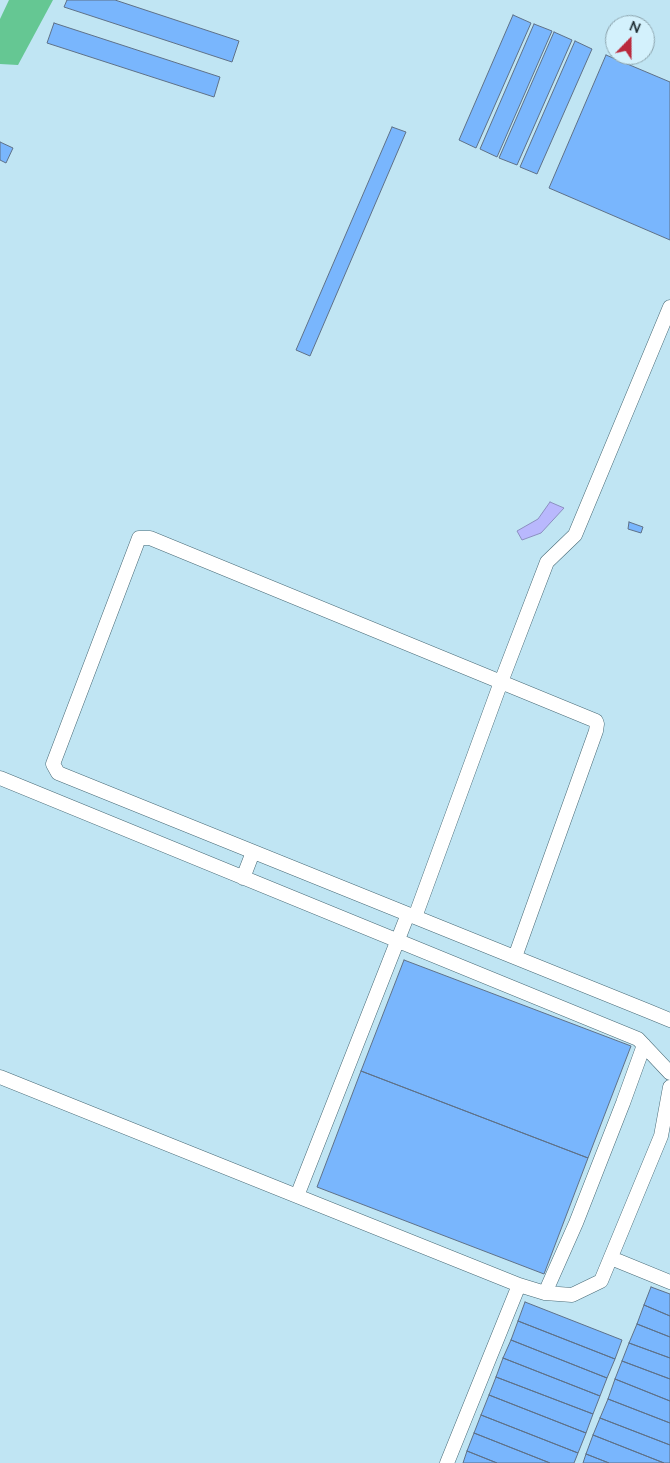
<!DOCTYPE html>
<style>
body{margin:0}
#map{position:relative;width:670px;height:1463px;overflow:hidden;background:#c0e5f3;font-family:Lato,sans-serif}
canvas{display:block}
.north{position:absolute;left:605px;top:15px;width:50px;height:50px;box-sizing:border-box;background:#d3f1fc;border:1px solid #8ba3ac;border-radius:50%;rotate:22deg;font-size:14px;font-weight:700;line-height:20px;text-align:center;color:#1f2e33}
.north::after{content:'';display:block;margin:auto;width:18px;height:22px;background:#ba293c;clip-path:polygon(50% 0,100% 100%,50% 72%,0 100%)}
</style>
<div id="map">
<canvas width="670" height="1463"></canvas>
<div class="north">N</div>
</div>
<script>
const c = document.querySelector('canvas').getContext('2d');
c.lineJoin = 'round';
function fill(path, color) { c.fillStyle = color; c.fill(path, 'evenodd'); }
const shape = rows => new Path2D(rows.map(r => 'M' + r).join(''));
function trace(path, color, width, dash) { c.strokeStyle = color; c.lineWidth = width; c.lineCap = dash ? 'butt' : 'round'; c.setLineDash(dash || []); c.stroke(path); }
fill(shape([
 [9,0,53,0,18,65,0,64,0,19]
]), '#65c793');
const water = shape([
 [550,502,564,508,541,533,522,540,517,531,538,519,550,502]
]);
fill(water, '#b9b8fd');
trace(water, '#8b8fc0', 1);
const building = shape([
 [67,0,115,0,239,41,232,62,64,7,67,0],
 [513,15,531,23,476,148,459,140,513,15],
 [54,23,220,77,214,97,47,43,54,23],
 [534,24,552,31,497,157,480,149,534,24],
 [554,32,572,40,517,165,499,158,554,32],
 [575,41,592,49,537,174,520,167,575,41],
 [606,55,670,82,670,240,549,188,606,55],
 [392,127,406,132,310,356,296,350,392,127],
 [0,142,13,148,6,163,0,160,0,142],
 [629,522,643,527,641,533,628,529,629,522],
 [404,960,631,1046,588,1158,361,1071,404,960],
 [361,1071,588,1158,544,1274,317,1187,361,1071],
 [651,1287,670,1294,670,1316,644,1305,651,1287],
 [525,1302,622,1340,615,1359,518,1321,525,1302],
 [644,1305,670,1316,670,1337,637,1324,644,1305],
 [518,1321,615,1359,607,1378,511,1340,518,1321],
 [637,1324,670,1337,670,1358,629,1343,637,1324],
 [511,1340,607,1378,600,1396,503,1358,511,1340],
 [629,1343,670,1358,670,1379,622,1361,629,1343],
 [503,1358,600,1396,593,1414,496,1377,503,1358],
 [622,1361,670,1379,670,1401,615,1379,622,1361],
 [496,1377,593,1414,586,1433,489,1395,496,1377],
 [615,1379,670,1401,670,1423,608,1399,615,1379],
 [489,1395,586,1433,578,1453,481,1415,489,1395],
 [608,1399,670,1423,670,1445,600,1418,608,1399],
 [481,1415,578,1453,574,1463,550,1463,474,1433,481,1415],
 [600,1418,670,1445,670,1463,664,1463,593,1435,600,1418],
 [474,1433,550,1463,497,1463,467,1451,474,1433],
 [593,1435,664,1463,609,1463,586,1454,593,1435],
 [467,1451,497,1463,463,1463,467,1451],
 [586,1454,609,1463,583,1463,586,1454]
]);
fill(building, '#79b6fd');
trace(building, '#5e7188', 1);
const minor = shape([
 [0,778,638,1039,670,1073],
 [243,878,253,852],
 [415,917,501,682,547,562,575,535,670,307],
 [515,957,596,731,597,724,596,721,150,538,139,538,53,764,58,773,648,1011,670,1020],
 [0,1077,519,1285],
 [297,1196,408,914],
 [611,1258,670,1282],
 [545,1293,576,1223,623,1103,644,1045],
 [447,1463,519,1285,545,1293,572,1295,601,1281,661,1136,670,1087]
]);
trace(minor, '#486a76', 15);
trace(minor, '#fff', 14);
</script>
